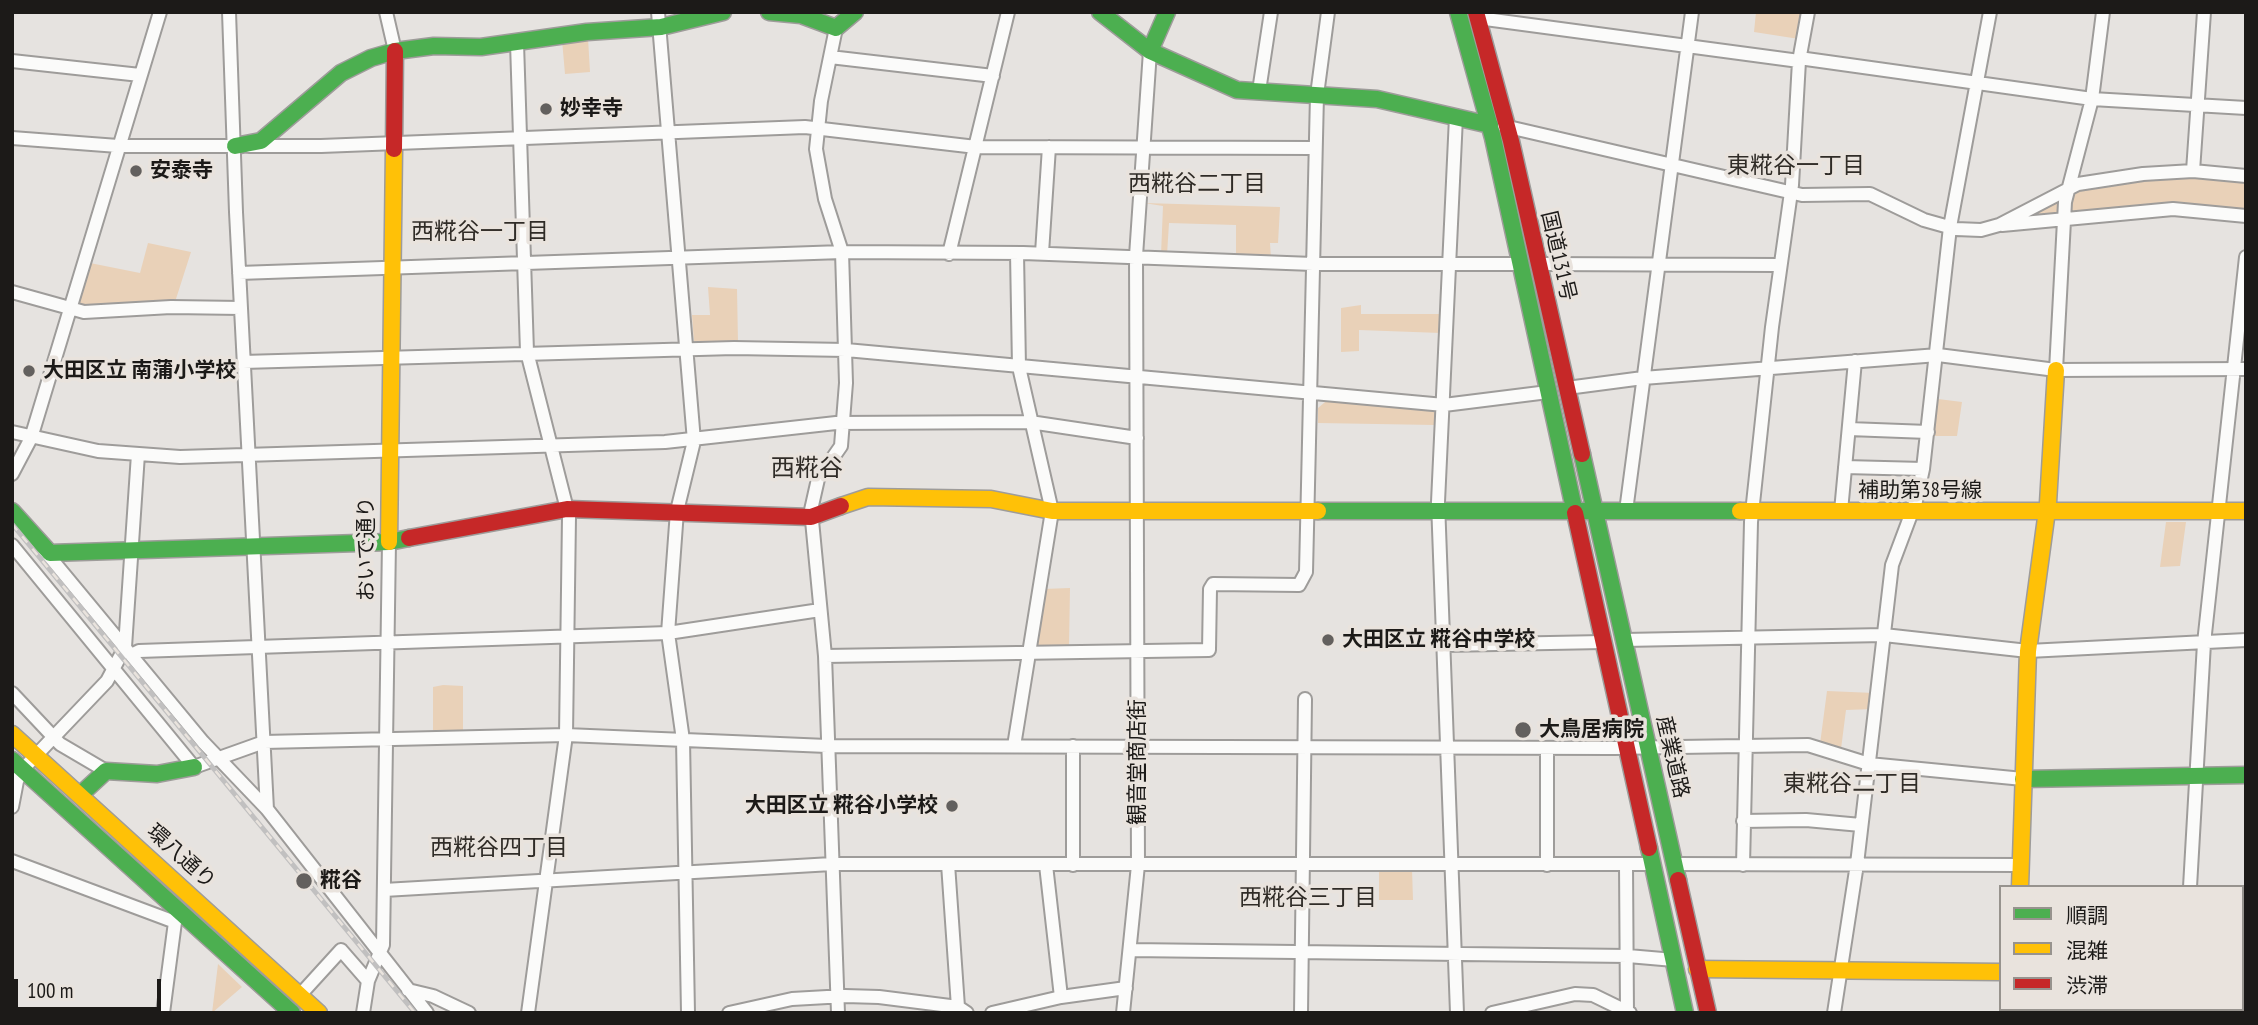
<!DOCTYPE html>
<meta charset="utf-8">
<style>
body{margin:0}
#map{position:relative;width:2258px;height:1025px;overflow:hidden;background:#e6e3e0;font-family:"PT Sans Narrow","Noto Sans JP",sans-serif}
canvas{display:block}
.frame{position:absolute;inset:0;border:14px solid #1c1a18;pointer-events:none}
.legend{position:absolute;left:1999px;top:885px;width:245px;height:126px;box-sizing:border-box;background:#e9e3dd;border:2px solid #97938e;margin:0;padding:9px 12px;list-style:none;font-size:21px;color:#1c1a18}
.legend li{display:flex;align-items:center;gap:14px;height:35px}
.legend b{width:35px;border:2px solid #97938e}
.scale{position:absolute;left:14px;top:979px;width:147px;height:32px;box-sizing:border-box;border:4px solid #1c1a18;border-top:0;padding-left:9px;font-size:21px;line-height:24px;white-space:nowrap;color:#1c1a18;-webkit-text-stroke:5px #e9e3dd;paint-order:stroke}
</style>
<div id="map">
<canvas width="2258" height="1025"></canvas>
<div class="frame"></div>
<ul class="legend">
<li><b style="height:9px;background:#4caf50"></b>順調</li>
<li><b style="height:9px;background:#ffc107"></b>混雑</li>
<li><b style="height:9px;background:#c62828"></b>渋滞</li>
</ul>
<div class="scale">100 m</div>
</div>
<script>
const c = document.querySelector('canvas').getContext('2d');
c.lineJoin = 'round';
function fill(path, color) { c.fillStyle = color; c.fill(path, 'evenodd'); }
const shape = rows => new Path2D(rows.map(r => 'M' + r).join(''));
function trace(path, color, width, dash) { c.strokeStyle = color; c.lineWidth = width; c.lineCap = dash ? 'butt' : 'round'; c.setLineDash(dash || []); c.stroke(path); }
function drawText(font, color, halo, rows, align = 'center') {
  c.font = font + ' "PT Sans Narrow","Noto Sans JP",sans-serif'; c.lineWidth = 7; c.setLineDash([]); c.textBaseline = 'middle'; c.strokeStyle = halo; c.fillStyle = color; for (const [text, x, y, turn = 0] of rows) {
    c.save(); c.translate(x, y); c.rotate((+turn || 0) * Math.PI / 180); c.textAlign = isNaN(turn) ? turn : align; if (halo) c.strokeText(text, 0, 0); c.fillText(text, 0, 0); c.restore();
  }
}
fill(shape([
 [1756,12,1804,12,1799,39,1754,32],
 [588,38,590,72,565,74,562,40],
 [2159,175,2246,179,2246,212,2173,205,2010,224,2070,190],
 [1144,203,1280,207,1278,243,1270,243,1271,259,1236,256,1236,225,1169,223,1167,255,1161,255,1163,206],
 [148,243,191,252,175,302,92,307,78,303,90,263,140,273],
 [708,287,737,289,738,343,694,342,692,315,710,315],
 [1361,305,1361,314,1442,314,1441,333,1359,330,1359,351,1341,352,1341,308],
 [1331,397,1435,406,1435,425,1318,423,1318,408],
 [1938,399,1962,402,1957,436,1932,436],
 [2166,522,2186,522,2180,566,2160,567],
 [1070,588,1069,647,1036,647,1043,589],
 [443,685,463,686,463,732,433,732,433,687],
 [1827,691,1874,693,1874,709,1846,710,1841,749,1820,744],
 [1379,869,1412,869,1413,900,1379,900],
 [218,964,242,987,212,1013]
]), '#e9d1b8');
const street = shape([
 [229,12,236,212,267,809],
 [386,12,395,51],
 [658,12,694,441,677,511,668,633,683,740,688,1013],
 [1478,18,1799,61],
 [836,28,821,101,816,149,825,199,842,252,846,383,841,446,818,479,811,510,825,656,838,1013],
 [517,43,527,352,569,517,566,735,528,1013],
 [830,57,993,76],
 [1799,58,2092,99,2246,108],
 [12,61,140,75],
 [1259,91,1271,12],
 [1456,117,1438,502,1457,1013],
 [1504,126,1802,195,1870,194,1924,220,1956,229,1981,230,1999,225,2078,184,2143,174,2193,171,2246,176],
 [12,138,118,146,235,146],
 [249,146,321,146,805,127,976,147,1315,148],
 [2193,171,2204,12],
 [2002,225,2173,209,2246,216],
 [1042,253,1049,147],
 [949,254,1008,12],
 [1538,264,1779,265],
 [239,273,842,252,1023,253,1313,264,1520,264],
 [12,292,84,312,171,307,241,308],
 [243,362,734,348,846,350,1444,405,1548,392],
 [2056,370,2065,202,2092,99,2103,12],
 [1567,388,1643,378,1938,355,2056,370,2246,369],
 [1849,429,1928,432],
 [12,432,98,451,180,457,665,442,836,423,1030,422,1137,438],
 [1845,467,1923,469],
 [12,474,31,438,160,12],
 [1626,511,1692,12],
 [1841,511,1855,361],
 [12,545,194,767,264,742,566,735,827,746,1614,748,1808,745,1869,764,2023,779],
 [44,550,203,742,267,809,427,1013],
 [1624,640,1884,635,2028,651,2246,640],
 [1444,645,1603,642],
 [131,655,139,651,668,633,820,610],
 [825,656,1209,650,1210,589,1213,584,1299,585,1306,572,1317,95,1328,12],
 [12,693,60,744,106,771],
 [1014,746,1052,511,1019,367,1017,253],
 [1073,746,1073,865],
 [1547,748,1547,865],
 [12,807,17,781,23,769,107,681,125,647,138,454],
 [1743,821,1806,820,1861,825],
 [12,861,175,922],
 [948,864,958,1007],
 [1674,864,2021,865],
 [1046,865,1061,997],
 [1626,865,1627,1013],
 [1743,865,1751,522,1772,327,1792,185,1799,61,1808,12],
 [2190,887,2204,643,2246,257],
 [384,890,832,864,1652,864],
 [1130,950,1628,956,1674,960],
 [408,990,433,996,469,1013],
 [300,995,341,950,368,981],
 [2010,1009,2011,1013],
 [163,1013,175,922,179,917],
 [363,1013,368,981,383,945,389,542],
 [729,1013,792,999,845,996,879,997,958,1007,967,1013],
 [992,1013,1061,997,1126,988],
 [1123,1013,1138,865,1136,256,1150,51],
 [1301,1013,1305,699],
 [1492,1013,1575,994,1593,995,1630,1013],
 [1834,1013,1857,864,1892,565,1916,501,1923,469,1950,227,1990,12],
 [2183,1013,2183,1009]
]);
const fast = shape([
 [769,12,801,15,836,28,855,12],
 [1100,12,1150,51,1237,90,1377,99,1490,125],
 [1458,12,1493,138,1575,513],
 [1150,51,1167,12],
 [235,146,261,141,341,73,371,58,395,51,434,46,481,47,587,32,661,27,723,12],
 [1582,454,1678,880],
 [12,511,50,553,389,542,409,538],
 [1318,511,1740,511],
 [12,760,292,1013],
 [2023,779,2246,775],
 [80,795,106,771,157,774,194,767],
 [1649,848,1685,1013],
 [2242,934,2246,933]
]);
const slow = shape([
 [841,506,868,497,991,499,1052,511,1318,511],
 [1740,511,2246,511],
 [389,542,394,149],
 [12,734,319,1013],
 [2020,887,2028,651,2048,503,2056,370],
 [1697,969,2001,972]
]);
const jam = shape([
 [1476,12,1511,141,1582,454],
 [394,149,395,51],
 [1575,513,1649,848],
 [409,538,567,509,811,517,841,506],
 [1678,880,1708,1013]
]);
trace(street, '#9e9c9a', 16);
trace(fast, '#9e9c9a', 19);
trace(slow, '#9e9c9a', 19);
trace(jam, '#9e9c9a', 19);
trace(street, '#fbfbfa', 12);
trace(fast, '#4caf50', 16);
trace(slow, '#ffc107', 16);
trace(jam, '#c62828', 16);
const rail = shape([
 [12,524,415,1013]
]);
trace(rail, '#c1c0c0', 5);
trace(rail, '#e9e3dd', 2.5, [8]);
for (const [x, y, r, color] of [
 [546,109,7,"#63605e"],
 [136,171,7,"#63605e"],
 [29,371,7,"#63605e"],
 [1328,640,7,"#63605e"],
 [1523,730,9,"#63605e"],
 [952,806,7,"#63605e"],
 [304,881,9,"#63605e"]
]) { const dot = new Path2D(); dot.arc(x, y, r, 0, 2 * Math.PI); c.fillStyle = color; c.fill(dot); trace(dot, '#e9e3dd', 2.5); }
drawText('bold 21px', '#1c1a18', '#e9e3dd', [
 ["妙幸寺",560,109],
 ["安泰寺",150,171],
 ["大田区立 南蒲小学校",43,371],
 ["大田区立 糀谷中学校",1342,640],
 ["大鳥居病院",1539,730],
 ["大田区立 糀谷小学校",938,806,"right"],
 ["糀谷",320,881]
], 'left');
drawText('21px', '#1c1a18', '#e9e3dd', [
 ["国道131号",1558,256,77],
 ["補助第38号線",1920,491],
 ["おいで通り",367,549,-90],
 ["産業道路",1672,757,77],
 ["観音堂商店街",1138,762,-90],
 ["環八通り",181,857,42]
]);
drawText('23px', '#302c27', '#e9e3dd', [
 ["東糀谷一丁目",1796,166],
 ["西糀谷二丁目",1197,184],
 ["西糀谷一丁目",480,232],
 ["東糀谷二丁目",1852,784],
 ["西糀谷四丁目",499,848],
 ["西糀谷三丁目",1308,898]
]);
drawText('24px', '#302c27', '#e9e3dd', [
 ["西糀谷",807,469]
]);
</script>
